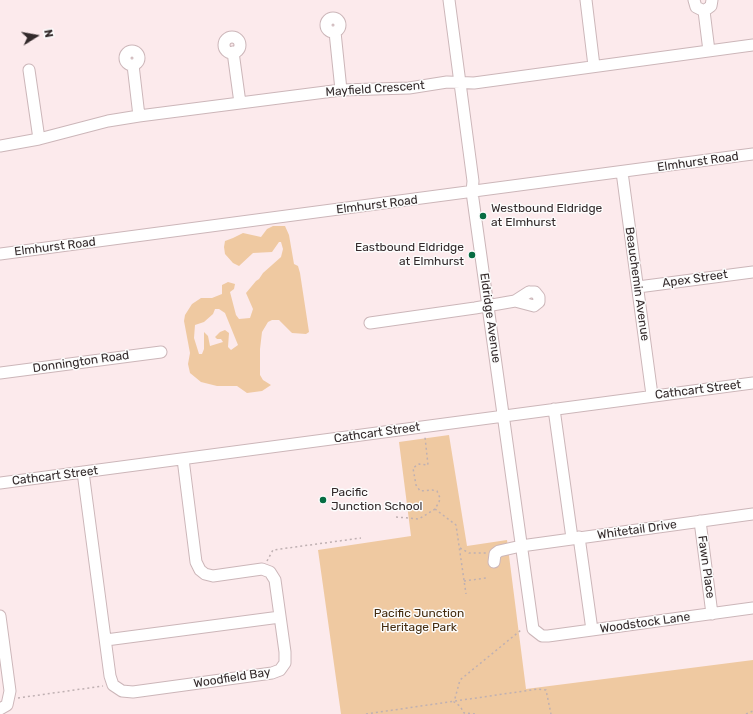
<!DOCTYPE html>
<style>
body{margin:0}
#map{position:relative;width:753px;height:714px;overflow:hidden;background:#fceaec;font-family:Rubik,sans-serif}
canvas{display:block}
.north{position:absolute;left:16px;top:16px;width:40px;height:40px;-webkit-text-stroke:3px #fcfcfc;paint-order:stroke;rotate:79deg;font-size:11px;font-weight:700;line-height:16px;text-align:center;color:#332a2b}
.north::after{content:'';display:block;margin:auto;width:14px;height:18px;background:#332a2b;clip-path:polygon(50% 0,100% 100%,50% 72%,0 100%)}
</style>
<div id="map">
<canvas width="753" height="714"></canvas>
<div class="north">N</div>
</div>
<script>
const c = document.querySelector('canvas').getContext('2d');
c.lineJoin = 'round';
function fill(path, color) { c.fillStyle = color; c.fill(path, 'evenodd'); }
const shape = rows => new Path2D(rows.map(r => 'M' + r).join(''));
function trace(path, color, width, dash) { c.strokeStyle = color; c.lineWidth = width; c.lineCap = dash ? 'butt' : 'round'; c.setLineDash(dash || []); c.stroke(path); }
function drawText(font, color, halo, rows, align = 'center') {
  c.font = font + ' Rubik,sans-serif'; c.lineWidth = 3; c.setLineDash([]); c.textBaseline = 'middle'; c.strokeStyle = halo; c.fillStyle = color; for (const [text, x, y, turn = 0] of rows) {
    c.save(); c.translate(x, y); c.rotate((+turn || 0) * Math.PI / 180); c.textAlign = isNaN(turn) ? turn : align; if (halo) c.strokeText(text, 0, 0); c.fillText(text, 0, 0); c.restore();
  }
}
fill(shape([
 [273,226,285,226,289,235,294,264,298,266,300,273,309,332,306,334,292,333,279,320,272,320,268,322,262,332,260,349,260,375,263,380,271,385,262,391,247,393,237,386,217,386,201,382,190,373,188,364,190,353,184,321,185,315,192,304,201,298,212,298,222,294,222,285,228,282,235,284,234,289,230,292,236,315,239,319,250,318,253,309,246,293,256,281,259,279,263,273,281,257,283,249,281,242,279,242,272,252,253,253,239,266,233,263,225,254,224,247,225,241,233,238,243,233,261,237,267,229],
 [215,309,219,309,225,313,238,345,231,350,228,347,229,333,225,330,220,332,215,337,217,339,221,339,223,342,210,346,208,336,204,332,204,349,202,354,199,354,194,338,195,325,204,322,213,314],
 [449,435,467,546,507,540,526,689,753,660,753,714,341,714,318,550,411,536,399,442]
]), '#efc9a1');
const minor = shape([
 [449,0,473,181,472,192,533,629,542,636,548,636,753,608],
 [586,0,594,66],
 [694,0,696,7,704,11,711,6,712,0],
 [704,11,709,51],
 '326 25a7 7 0 1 1 14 0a7 7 0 1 1-14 0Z',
 [335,32,341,90],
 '224 45a8 8 0 1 1 16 0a8 8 0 1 1-16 0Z',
 '125 58a7 7 0 1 1 14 0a7 7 0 1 1-14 0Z',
 [233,52,240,103],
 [133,65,139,116],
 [29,70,39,139],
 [0,146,39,139,108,121,139,116,341,90,409,88,447,82,474,83,753,45],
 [622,172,652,395],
 [0,254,753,154],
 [638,287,753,272],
 [529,292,535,292,539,297,539,302,534,306,515,301,529,292],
 [370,323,475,308,515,301],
 [0,373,161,352],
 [554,409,572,538],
 [83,472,110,676,113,685,122,691,133,692,272,673,280,670,285,663,285,652,275,580,270,572,262,569,213,576,205,574,200,570,196,562,183,459],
 [0,483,753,383],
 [700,521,712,614],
 [579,537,592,630],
 [494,562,495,554,499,551,521,546,753,514],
 [0,616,10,691,7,705,0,709],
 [106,640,280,617]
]);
trace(minor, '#ccb6b9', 13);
trace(shape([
 [435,509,456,525,466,594],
 [396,517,419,519,435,509,439,502,440,498,437,491,432,490,420,491,416,485,413,468,419,464,428,465,425,437],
 [460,548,469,553,487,553],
 [267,561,273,550,361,538],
 [464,581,486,578],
 [18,698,103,686],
 [366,714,538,689,546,690,551,714],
 [475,714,464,713,460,706,454,702,460,680,521,630],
 [746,714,753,711]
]), '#bfb0b2', 1.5, [2, 3]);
trace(minor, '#fff', 11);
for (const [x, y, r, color] of [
 [483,216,4,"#066c42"],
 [472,255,4,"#066c42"],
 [323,500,4,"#066c42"]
]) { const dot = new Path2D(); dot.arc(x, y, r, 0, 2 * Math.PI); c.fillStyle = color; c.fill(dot); trace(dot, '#fcfcfc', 1.5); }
drawText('12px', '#332a2b', '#fcfcfc', [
 ["Mayfield Crescent",375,89,-4],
 ["Elmhurst Road",698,162,-8],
 ["Elmhurst Road",377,205,-7],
 ["Elmhurst Road",55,247,-7],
 ["Apex Street",695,279,-8],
 ["Beauchemin Avenue",637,284,82],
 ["Eldridge Avenue",490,318,82],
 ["Donnington Road",81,362,-8],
 ["Cathcart Street",698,390,-7],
 ["Cathcart Street",377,433,-8],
 ["Cathcart Street",55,476,-7],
 ["Whitetail Drive",637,530,-8],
 ["Fawn Place",706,567,82],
 ["Woodstock Lane",645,623,-8],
 ["Woodfield Bay",232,678,-9]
]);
drawText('12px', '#332a2b', '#fcfcfc', [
 ["Westbound Eldridge",491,209],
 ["at Elmhurst",491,223],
 ["Eastbound Eldridge",464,248,"right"],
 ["at Elmhurst",464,262,"right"],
 ["Pacific",331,493],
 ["Junction School",331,507]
], 'left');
drawText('12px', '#452d10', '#fcfcfc', [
 ["Pacific Junction",419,614],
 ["Heritage Park",419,628]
]);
</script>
